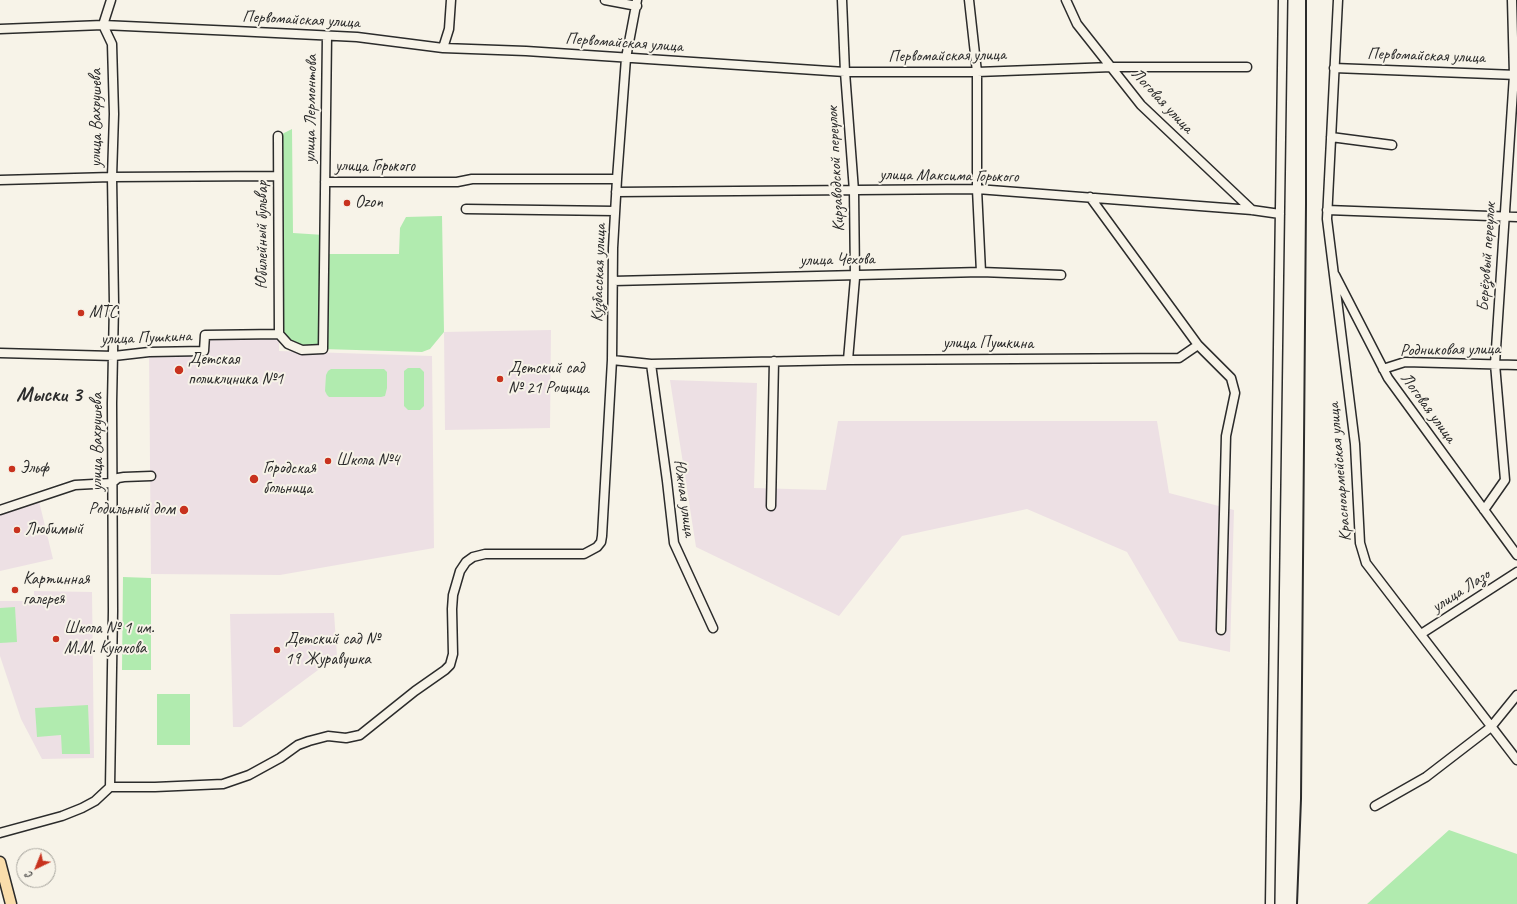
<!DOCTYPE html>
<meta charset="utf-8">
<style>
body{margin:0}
#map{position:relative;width:1517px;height:904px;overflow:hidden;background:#f7f3e8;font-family:Caveat,sans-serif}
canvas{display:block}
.north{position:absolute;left:16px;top:848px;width:40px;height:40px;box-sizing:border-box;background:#f7f3e8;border:1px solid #a5a39c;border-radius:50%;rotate:223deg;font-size:11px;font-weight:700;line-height:16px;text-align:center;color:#2b2b2b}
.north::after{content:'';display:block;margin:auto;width:14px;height:18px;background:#c8321e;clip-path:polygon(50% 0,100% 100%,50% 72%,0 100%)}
</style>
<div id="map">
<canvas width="1517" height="904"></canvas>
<div class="north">С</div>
</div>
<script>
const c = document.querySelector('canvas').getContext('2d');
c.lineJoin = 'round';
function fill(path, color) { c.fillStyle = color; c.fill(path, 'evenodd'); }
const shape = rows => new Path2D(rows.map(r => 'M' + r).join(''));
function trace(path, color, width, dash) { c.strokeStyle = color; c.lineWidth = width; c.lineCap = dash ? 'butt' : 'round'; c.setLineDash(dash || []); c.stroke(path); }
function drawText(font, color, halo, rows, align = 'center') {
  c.font = font + ' Caveat,sans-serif'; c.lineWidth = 4; c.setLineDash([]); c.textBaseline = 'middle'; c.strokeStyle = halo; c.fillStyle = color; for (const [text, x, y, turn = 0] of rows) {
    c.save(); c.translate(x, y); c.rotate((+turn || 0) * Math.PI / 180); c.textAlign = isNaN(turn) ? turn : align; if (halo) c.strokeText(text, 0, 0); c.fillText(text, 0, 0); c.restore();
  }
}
fill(shape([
 [551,330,550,428,445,430,444,332],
 [279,334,279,351,432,356,434,548,280,575,151,574,149,352,203,351,205,335],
 [670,380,757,383,754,488,826,490,838,421,1157,421,1169,493,1234,510,1230,652,1179,641,1127,552,1027,509,902,536,839,616,696,547],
 [38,497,53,559,0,571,0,510],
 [34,591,92,592,94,758,42,759,21,719,0,656,0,601,34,601],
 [334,613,337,656,241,727,233,727,230,614]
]), '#ede0e4');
fill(shape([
 [292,129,293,233,324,235,324,254,399,254,400,228,406,217,442,216,444,332,430,349,422,352,323,349,302,350,279,334,278,136],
 [408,368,420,368,424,372,424,406,420,410,408,410,404,406,404,371],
 [331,369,384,369,387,372,387,388,385,396,381,397,329,397,327,395,325,391,326,375,328,371],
 [123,577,151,578,151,670,122,670],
 [15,607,17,642,0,643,0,608],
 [157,694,190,694,190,745,157,745],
 [88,705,90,754,62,754,61,735,37,737,35,708],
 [1449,830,1517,854,1517,904,1367,904]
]), '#b1ebaf');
const minor = shape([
 [605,0,637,6],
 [842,0,845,72,854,191,855,278,848,360],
 [969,0,977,72,977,189,981,272],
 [1066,0,1077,24,1141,105,1252,210],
 [1338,0,1327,219,1355,444,1360,543,1366,563,1517,760],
 [0,29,103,25,235,31,357,37,443,48,526,51,845,72,977,72,1112,67,1247,67],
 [443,48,449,29,451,0],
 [1334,68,1517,75],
 [278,136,279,334],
 [1331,137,1392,145],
 [0,180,112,177,278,176],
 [325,182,457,182,472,179,617,179],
 [616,192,977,189,1252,210,1280,214],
 [1090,197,1198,345,1231,378,1235,393,1226,436,1221,630],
 [466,209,615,211],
 [1327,210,1517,217],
 [1335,275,1388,378,1517,555],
 [613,281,981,272,1061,275],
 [279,334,288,344,302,350,323,349,327,36],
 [0,353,114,356,149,352,204,351,205,335,279,334],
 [612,360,651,364,848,360,1179,358,1198,345],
 [651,364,667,481,674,543,713,628],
 [1383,369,1405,362,1517,365],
 [771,506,774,361],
 [0,510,75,485,112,483,118,478,124,477,151,476],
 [1484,510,1505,480,1495,364,1514,75,1512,0],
 [1421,634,1517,572],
 [110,787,155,787,223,784,249,775,280,758,298,745,309,741,328,736,346,738,360,735,415,691,445,670,450,665,453,654,452,609,453,595,460,571,466,562,473,557,485,554,584,554,597,547,601,542,602,536,612,360,613,248,617,179,626,58,637,0],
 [1375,806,1426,777,1491,727,1517,695],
 [0,833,62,816,82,808,95,801,110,787,113,611,112,403,114,304,112,177,114,114,112,44,103,25,111,0],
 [1270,904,1283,0]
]);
const major = shape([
 [0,862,11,904]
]);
trace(minor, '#2b2b2b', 11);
trace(major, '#2b2b2b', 13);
trace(minor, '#f7f3e8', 8);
trace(major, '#faddab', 10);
trace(shape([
 [1297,904,1301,799,1306,204,1306,0]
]), '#2b2b2b', 2);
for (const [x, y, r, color] of [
 [347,203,4,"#c8321e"],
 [81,313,4,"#c8321e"],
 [179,370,5,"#c8321e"],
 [500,379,4,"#c8321e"],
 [328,461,4,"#c8321e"],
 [12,469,4,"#c8321e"],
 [254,479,5,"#c8321e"],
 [184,510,5,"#c8321e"],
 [17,530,4,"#c8321e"],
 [15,590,4,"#c8321e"],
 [56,639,4,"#c8321e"],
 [277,650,4,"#c8321e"]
]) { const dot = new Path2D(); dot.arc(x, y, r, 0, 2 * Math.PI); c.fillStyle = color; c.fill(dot); trace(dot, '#f7f3e8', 1.5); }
drawText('17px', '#2b2b2b', '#f7f3e8', [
 ["Первомайская улица",301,20,3],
 ["Первомайская улица",624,43,4],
 ["Первомайская улица",947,56,-1],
 ["Первомайская улица",1426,56,2],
 ["Логовая улица",1162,101,47],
 ["улица Лермонтова",311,109,-89],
 ["улица Вахрушева",97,118,-90],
 ["улица Горького",375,167],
 ["Кирзаводской переулок",836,169,-93],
 ["улица Максима Горького",949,176,1],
 ["Юбилейный бульвар",263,235,-90],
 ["Берёзовый переулок",1487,257,-86],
 ["улица Чехова",837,260,-1],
 ["Кузбасская улица",599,273,-88],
 ["улица Пушкина",146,338,-2],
 ["улица Пушкина",988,344],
 ["Родниковая улица",1450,350,-1],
 ["Логовая улица",1428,408,54],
 ["улица Вахрушева",98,442,-90],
 ["Красноармейская улица",1340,472,-95],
 ["Южная улица",684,498,82],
 ["улица Лазо",1461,591,-33]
]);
drawText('17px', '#2b2b2b', '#f7f3e8', [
 ["Ozon",355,203],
 ["МТС",89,313],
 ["Детская",188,360],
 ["поликлиника №1",188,380],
 ["Детский сад",508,369],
 ["№ 21 Рощица",508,389],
 ["Школа №4",336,461],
 ["Эльф",20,469],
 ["Городская",263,469],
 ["больница",263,489],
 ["Родильный дом",175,510,"right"],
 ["Любимый",25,530],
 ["Картинная",23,580],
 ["галерея",23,600],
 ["Школа № 1 им.",64,629],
 ["М.М. Куюкова",64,649],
 ["Детский сад №",285,640],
 ["19 Журавушка",285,660]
], 'left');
drawText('bold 21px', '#2b2b2b', '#f7f3e8', [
 ["Мыски 3",49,395]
]);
</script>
